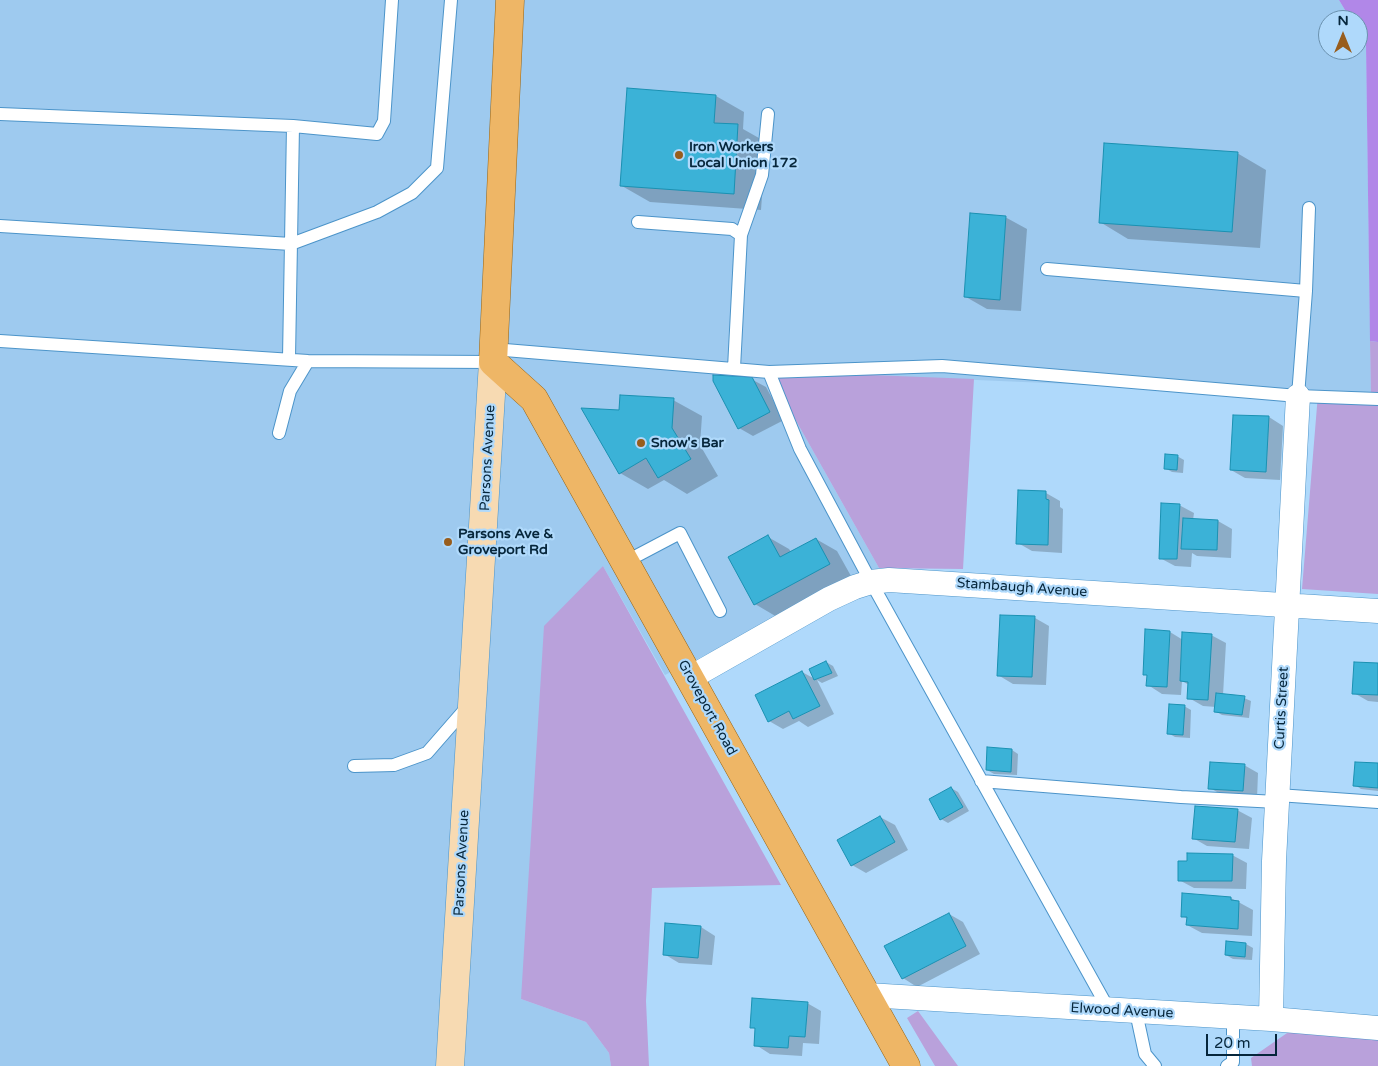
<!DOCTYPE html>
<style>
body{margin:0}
#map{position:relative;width:1378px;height:1066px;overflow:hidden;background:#afd9fb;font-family:"Varela Round",sans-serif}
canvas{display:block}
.north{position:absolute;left:1318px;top:10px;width:50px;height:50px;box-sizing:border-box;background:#afd9fb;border:1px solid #6b91ae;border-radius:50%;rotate:0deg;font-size:14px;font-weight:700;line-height:20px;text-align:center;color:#06263b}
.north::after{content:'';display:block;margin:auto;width:18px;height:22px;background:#985d1d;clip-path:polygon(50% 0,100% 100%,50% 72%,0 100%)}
.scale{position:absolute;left:1206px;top:1034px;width:71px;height:22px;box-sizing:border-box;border:2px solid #06263b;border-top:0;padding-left:6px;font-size:15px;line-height:18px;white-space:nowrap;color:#06263b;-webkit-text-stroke:4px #afd9fb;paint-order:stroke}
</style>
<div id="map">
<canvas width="1378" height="1066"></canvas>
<div class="north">N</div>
<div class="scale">20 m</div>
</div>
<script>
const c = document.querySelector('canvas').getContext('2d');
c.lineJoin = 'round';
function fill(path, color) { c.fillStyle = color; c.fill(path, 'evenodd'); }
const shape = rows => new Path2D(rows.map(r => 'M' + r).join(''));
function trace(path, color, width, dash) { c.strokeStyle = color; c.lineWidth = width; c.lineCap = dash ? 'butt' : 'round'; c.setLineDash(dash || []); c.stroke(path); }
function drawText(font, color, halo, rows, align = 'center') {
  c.font = font + ' "Varela Round",sans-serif'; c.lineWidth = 4.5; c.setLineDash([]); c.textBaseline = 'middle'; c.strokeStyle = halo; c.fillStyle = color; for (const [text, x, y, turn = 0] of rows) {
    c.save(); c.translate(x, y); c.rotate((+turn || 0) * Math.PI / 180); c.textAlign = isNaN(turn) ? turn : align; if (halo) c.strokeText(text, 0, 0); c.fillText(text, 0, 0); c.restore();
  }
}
fill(shape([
 [0,0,1339,0,1351,20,1328,20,1328,50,1358,50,1358,32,1366,45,1371,397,768,371,879,568,665,675,603,566,521,999,586,1022,609,1053,611,1066,0,1066]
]), '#9ecaef');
fill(shape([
 [1370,341,1378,342,1378,594,1302,589,1318,394,1371,397],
 [768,371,974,379,963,569,879,568],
 [603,566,781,885,652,888,646,1001,649,1066,611,1066,609,1053,586,1022,521,999,544,626],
 [918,1011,958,1066,935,1066,907,1018],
 [1290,1031,1378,1037,1378,1066,1252,1066,1251,1058]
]), '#b9a1db');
fill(shape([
 [1339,0,1378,0,1378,342,1370,341,1366,45,1358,32,1358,20,1351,20]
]), '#b187e8');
fill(shape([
 [629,90,716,96,744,112,743,129,766,142,761,210,650,202,622,186],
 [1237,153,1266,170,1260,248,1128,239,1100,222],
 [1005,217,1027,229,1021,311,987,309,966,297],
 [751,379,766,387,784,420,753,436,739,428],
 [673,400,702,416,700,445,718,476,687,494,664,480,648,489,620,473,620,411],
 [1269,417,1283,426,1280,480,1245,478,1231,470],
 [1177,456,1184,460,1183,473,1172,472,1165,468],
 [1046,493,1060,501,1060,507,1063,509,1062,553,1032,551,1018,543],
 [1179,505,1194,513,1193,520,1218,521,1232,529,1231,558,1197,556,1192,553,1191,567,1175,566,1160,558],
 [768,537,789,549,791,552,816,539,837,551,851,576,777,617,755,604],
 [1035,618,1049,626,1046,685,1013,684,998,675],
 [1170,632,1183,640,1211,635,1226,643,1223,695,1244,698,1251,701,1249,718,1222,715,1215,711,1216,707,1203,706,1189,698,1189,685,1182,681,1181,695,1162,694,1148,685,1148,676,1144,674],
 [826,662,833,666,838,676,822,683,817,680,834,714,808,727,799,721,783,729,769,721,802,672,815,679],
 [1378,664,1378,702,1368,701,1354,693],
 [1184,706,1191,710,1190,738,1175,737,1168,733],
 [1012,750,1018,754,1017,775,994,774,987,770],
 [1244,765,1258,773,1257,799,1224,796,1210,788],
 [1378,765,1378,791,1361,789,1355,785],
 [951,788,958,792,969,811,948,823,941,819],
 [1237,810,1252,818,1249,849,1207,846,1193,838],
 [880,817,895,825,908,850,866,873,852,865],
 [1232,855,1247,863,1246,889,1194,888,1179,880,1188,862],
 [1231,898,1253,910,1252,936,1202,933,1187,925,1188,919,1182,916],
 [949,914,963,922,980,954,917,987,903,978],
 [701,927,715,936,712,965,679,963,664,954],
 [1227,943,1246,944,1253,948,1252,960,1233,959,1226,955],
 [807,1003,821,1011,819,1044,803,1043,802,1056,770,1054,756,1045,757,1030,751,1027]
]), '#0003');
const building = shape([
 [627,88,716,95,714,123,738,124,734,194,620,186,627,88],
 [1104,143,1238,152,1232,232,1099,223,1104,143],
 [970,213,1006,216,1000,300,964,297,970,213],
 [713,375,752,377,770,412,738,429,713,381,713,375],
 [620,395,674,398,672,428,691,459,658,478,646,458,619,474,581,408,619,410,620,395],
 [1233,415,1269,416,1266,472,1230,470,1233,415],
 [1165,454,1178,455,1177,470,1164,469,1165,454],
 [1018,490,1046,491,1046,499,1049,500,1048,545,1016,544,1018,490],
 [1161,503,1180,504,1177,559,1159,559,1161,503],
 [1183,518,1218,520,1217,550,1181,549,1183,518],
 [768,535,780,557,816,538,830,564,754,605,728,557,768,535],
 [1000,615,1035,616,1032,677,997,676,1000,615],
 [1145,629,1170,631,1167,687,1146,686,1147,675,1143,675,1145,629],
 [1182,632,1212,634,1208,700,1187,699,1188,682,1180,681,1182,632],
 [826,661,832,673,814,680,809,669,826,661],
 [1354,662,1378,663,1378,695,1352,694,1354,662],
 [802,671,820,706,793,719,789,711,768,722,755,695,802,671],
 [1216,693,1245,696,1242,715,1214,712,1216,693],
 [1169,704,1185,705,1183,735,1167,734,1169,704],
 [987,747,1012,749,1011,772,986,770,987,747],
 [1210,762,1245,764,1243,791,1208,789,1210,762],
 [1355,762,1378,763,1378,788,1353,786,1355,762],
 [951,787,963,807,940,820,929,799,951,787],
 [1195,806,1238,809,1235,842,1192,839,1195,806],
 [880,816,895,842,851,866,837,840,880,816],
 [1187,853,1233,854,1232,881,1178,881,1178,861,1187,861,1187,853],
 [1182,893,1231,897,1231,900,1239,901,1238,929,1186,925,1187,917,1181,917,1182,893],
 [949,913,966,946,902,979,884,946,949,913],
 [665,923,701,926,698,958,663,955,665,923],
 [1226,941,1246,943,1245,957,1225,955,1226,941],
 [752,998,808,1002,805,1037,789,1036,788,1048,754,1046,755,1028,750,1028,752,998]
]);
fill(building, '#3bb2d7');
trace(building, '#1a91b2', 1);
const lane = shape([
 [0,114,293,126,377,134,384,121,392,0],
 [638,222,732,229,741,235,734,368],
 [0,226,291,244,377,212,412,193,437,168,451,0],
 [741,235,762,175,768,114],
 [1047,269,1306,291,1298,396],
 [1306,291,1309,208],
 [0,341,308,361,493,362],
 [493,349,769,372,942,366,1298,396,1378,399],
 [289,358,293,126],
 [769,372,800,449,871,582,1109,1010],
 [279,433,290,391,308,361],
 [625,562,680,533,720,611],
 [354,766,394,765,427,753,468,706],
 [981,781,1181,797,1277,802],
 [1278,795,1378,802],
 [1136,1012,1145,1054,1155,1066],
 [1227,1066,1233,1062,1233,1017]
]);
const street = shape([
 [690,678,829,599,855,587,871,582,889,580,1378,611],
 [867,995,1271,1019,1378,1028],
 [1271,1019,1274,861,1298,396]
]);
const secondary = shape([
 [450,1066,493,362]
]);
const primary = shape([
 [510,0,493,362,534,399,906,1066]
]);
trace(lane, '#4c94c9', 14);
trace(street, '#4c94c9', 25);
trace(secondary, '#4c94c9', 29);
trace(primary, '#966415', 29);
trace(lane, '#fff', 12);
trace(street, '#fff', 24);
trace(secondary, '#f7dab2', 28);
trace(primary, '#eeb666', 28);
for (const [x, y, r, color] of [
 [679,155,5,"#985d1d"],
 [641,443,5,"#985d1d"],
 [448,542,5,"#985d1d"]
]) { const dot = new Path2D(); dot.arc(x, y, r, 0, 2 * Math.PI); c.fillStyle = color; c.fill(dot); trace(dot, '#afd9fb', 2); }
drawText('bold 14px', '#06263b', '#afd9fb', [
 ["Iron Workers",689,147],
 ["Local Union 172",689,163],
 ["Snow's Bar",651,443],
 ["Parsons Ave &",458,534],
 ["Groveport Rd",458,550]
], 'left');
drawText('14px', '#06263b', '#afd9fb', [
 ["Parsons Avenue",488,458,-87],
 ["Stambaugh Avenue",1022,588,4],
 ["Groveport Road",707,708,61],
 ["Curtis Street",1282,708,-87],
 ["Parsons Avenue",462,863,-87],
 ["Elwood Avenue",1122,1011,3]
]);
</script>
